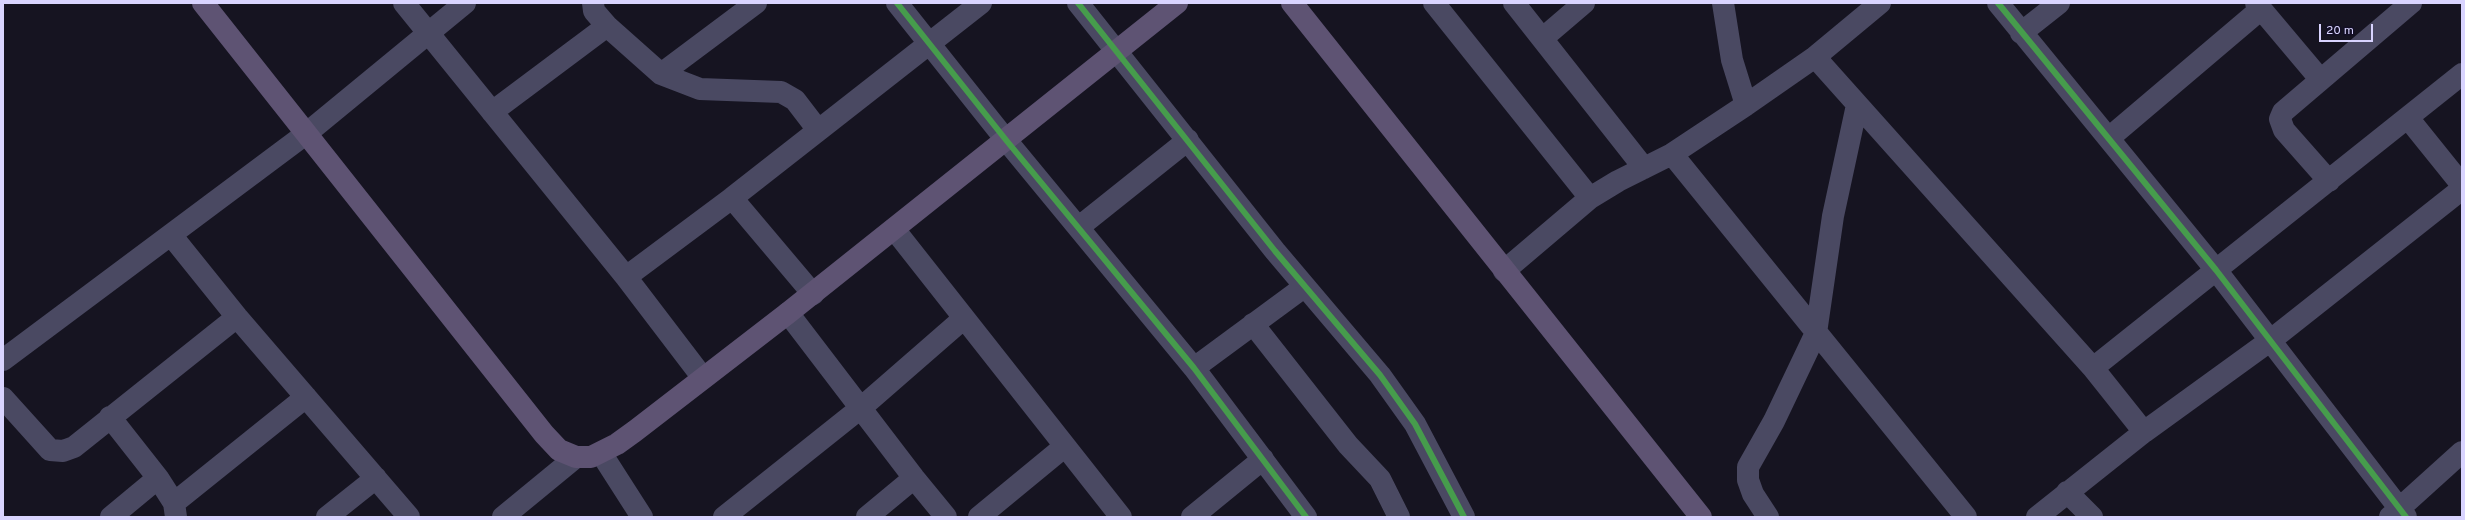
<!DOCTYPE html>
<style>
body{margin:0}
#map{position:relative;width:2465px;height:520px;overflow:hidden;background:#161421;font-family:Overpass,sans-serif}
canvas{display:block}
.frame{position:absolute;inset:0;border:4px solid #d9d4ff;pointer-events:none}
.scale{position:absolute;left:2319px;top:24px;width:54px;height:18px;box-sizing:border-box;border:2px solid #d9d4ff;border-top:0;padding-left:5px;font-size:12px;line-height:14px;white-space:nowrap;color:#d9d4ff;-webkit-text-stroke:3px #130f26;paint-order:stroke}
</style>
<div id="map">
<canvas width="2465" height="520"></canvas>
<div class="frame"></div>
<div class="scale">20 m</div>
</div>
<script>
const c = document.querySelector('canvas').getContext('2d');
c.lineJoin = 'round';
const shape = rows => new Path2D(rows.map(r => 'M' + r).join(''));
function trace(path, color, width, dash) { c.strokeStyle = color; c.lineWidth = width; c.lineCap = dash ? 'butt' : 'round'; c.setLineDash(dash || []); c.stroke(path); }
trace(shape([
 [404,3,626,277,703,378],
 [593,3,594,11,607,26,661,74,700,89,781,92,795,100,818,130],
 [897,3,1006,140,1194,368,1306,517],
 [1078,3,1275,251,1380,375,1415,424,1464,517],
 [1434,3,1590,198],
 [1514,3,1644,168],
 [1723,3,1732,60,1746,105],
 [1998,3,2216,270,2406,517],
 [2256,3,2320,79],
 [2021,33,2059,3],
 [1543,38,1584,3],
 [1815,57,2093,368,2144,432],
 [661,74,756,3],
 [492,112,607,26],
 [2408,118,2462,185],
 [2109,138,2261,9],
 [1672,154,1966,517],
 [2329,181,2284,130,2280,119,2283,112,2411,3],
 [732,198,813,294],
 [1079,227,1188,140],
 [894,229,1121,517],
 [171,235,237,317,409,517],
 [1504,271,1590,198,1618,181,1672,154,1746,105,1815,57,1880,3],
 [626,277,732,198,981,3],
 [788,313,914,478,946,517],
 [1253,324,1348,445,1380,479,1399,517],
 [3,360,307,133,465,3],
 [1194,368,1304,287],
 [2093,368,2462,74],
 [3,398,50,450,63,451,74,447,237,317],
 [110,417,158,478,174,503,176,517],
 [601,453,642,517],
 [2067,492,2092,517],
 [174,503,306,397],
 [111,517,158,478],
 [327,517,376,478],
 [503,517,576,457],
 [724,517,862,407,963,319],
 [867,517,914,478],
 [979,517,1064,447],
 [1192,517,1263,459],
 [1768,517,1753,494,1748,480,1748,467,1774,421,1816,333,1833,216,1857,105],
 [2037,517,2144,432,2271,340,2462,189],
 [2390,517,2462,452]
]), '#4a4962', 22);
trace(shape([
 [203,3,544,434,559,450,576,457,591,457,617,444,635,431,788,313,1177,3],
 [1292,3,1701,517]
]), '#5e5373', 22);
trace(shape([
 [897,3,1006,140,1194,368,1306,517],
 [1078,3,1275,251,1380,375,1415,424,1464,517],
 [1998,3,2216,270,2406,517]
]), '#469c4c', 6);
</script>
